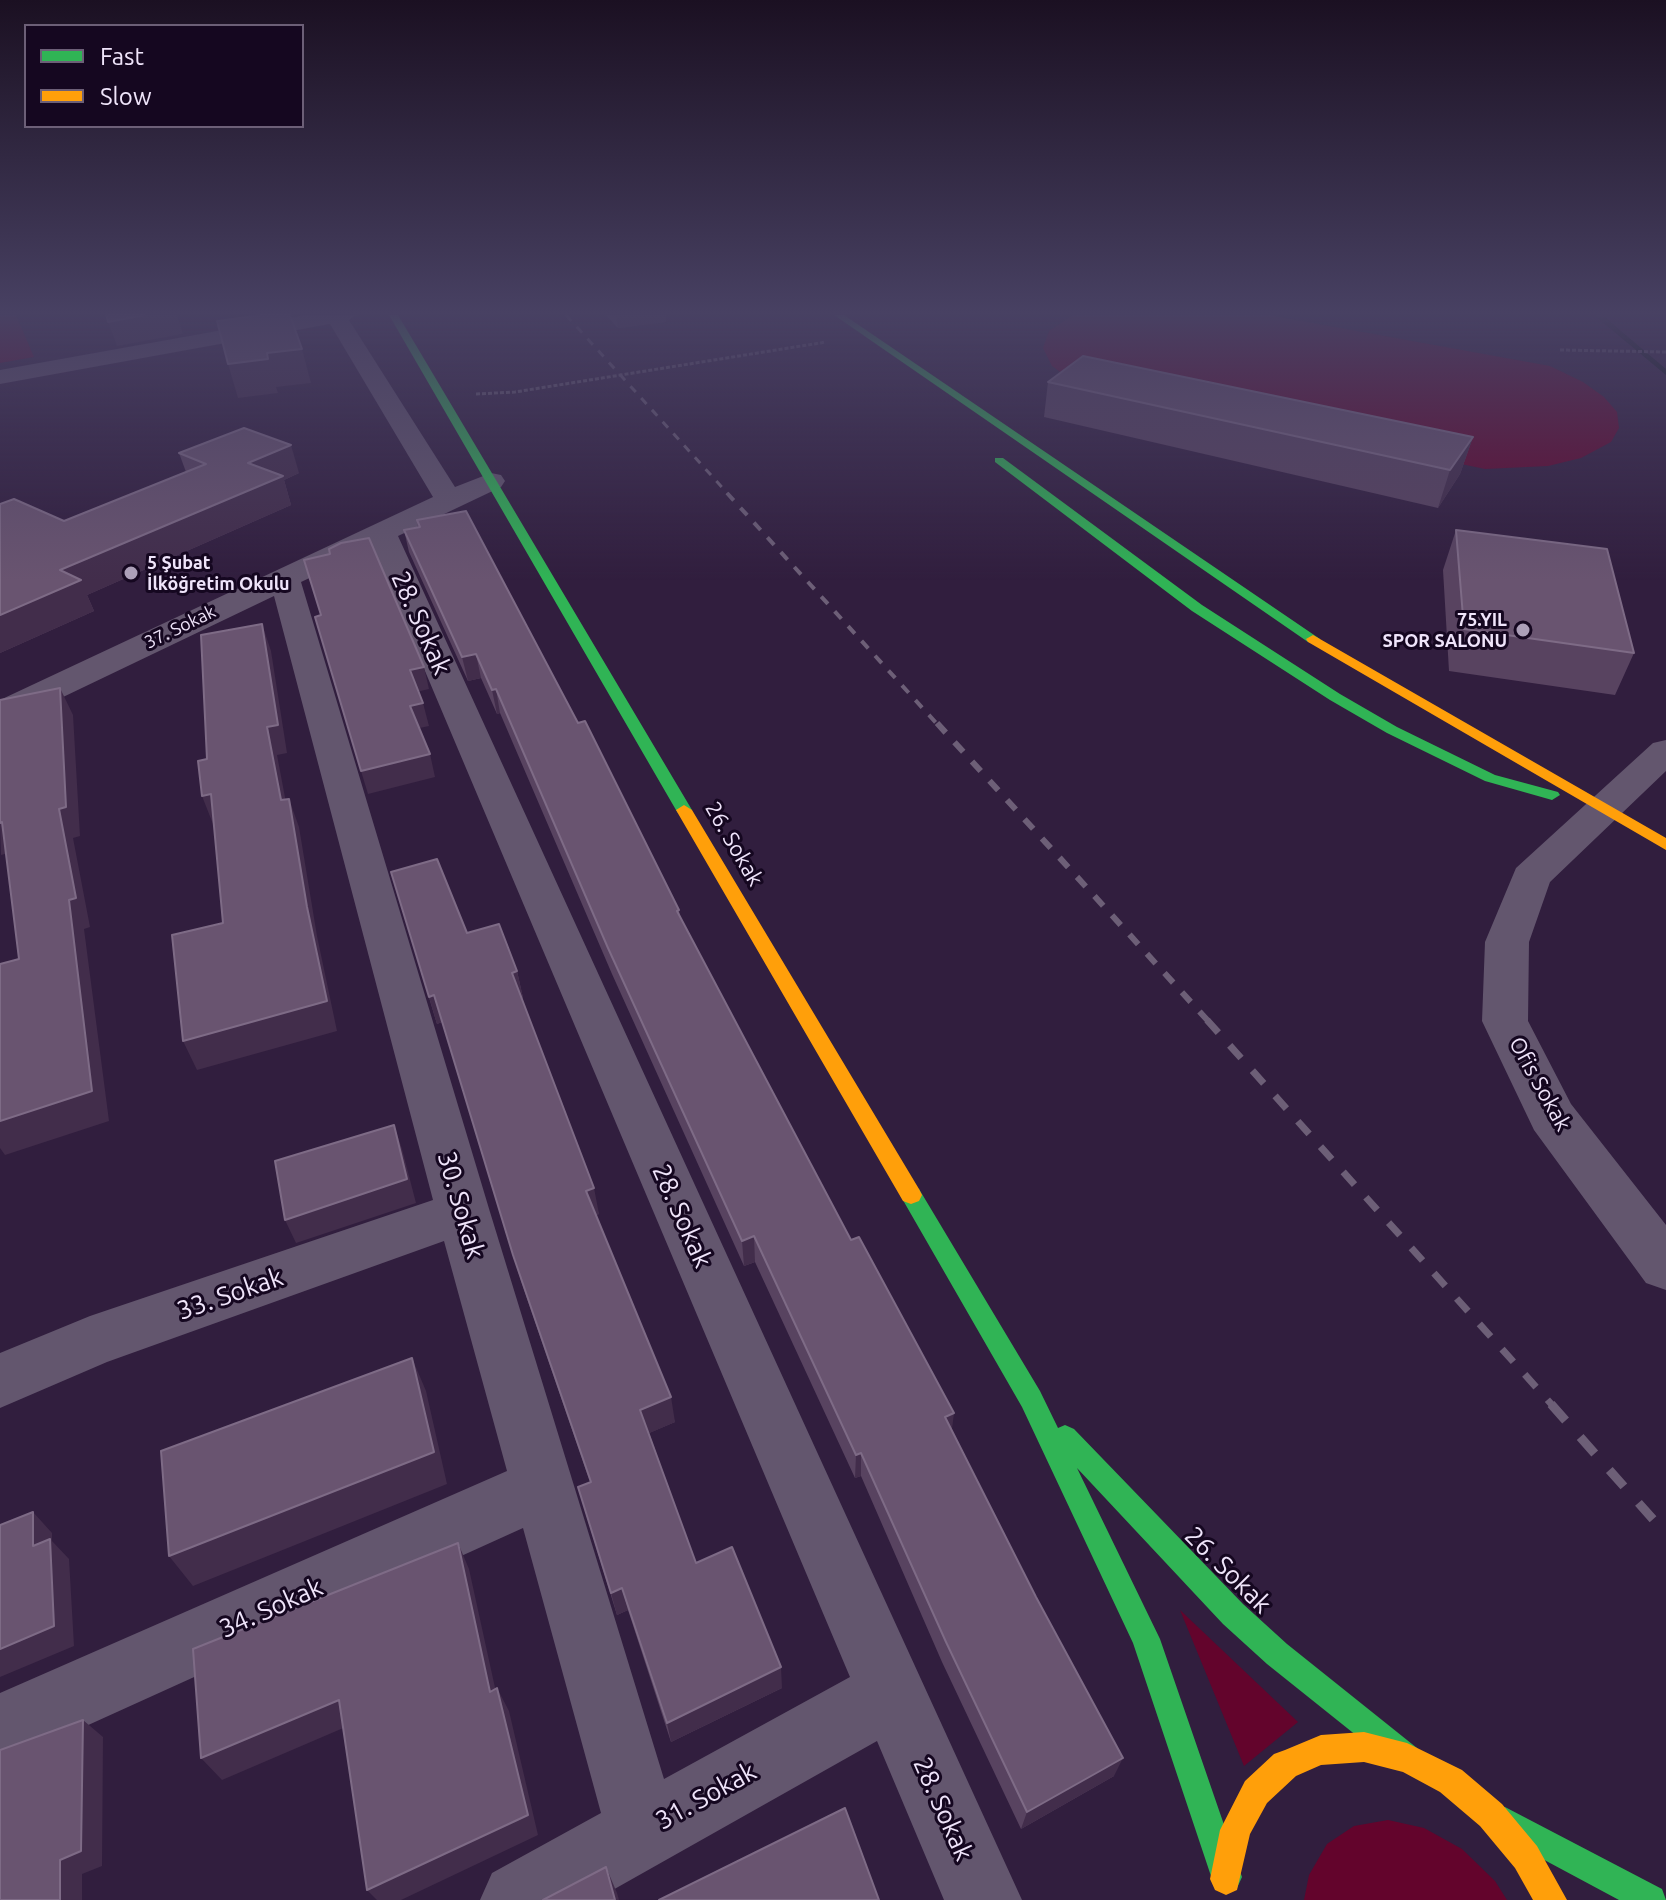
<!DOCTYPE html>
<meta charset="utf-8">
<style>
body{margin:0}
#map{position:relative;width:1666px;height:1900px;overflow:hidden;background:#311e3e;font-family:Ubuntu,sans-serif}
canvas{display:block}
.legend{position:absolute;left:24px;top:24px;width:280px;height:104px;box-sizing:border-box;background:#150720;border:2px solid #6c5f77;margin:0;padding:10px 14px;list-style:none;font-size:24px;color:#efe4fa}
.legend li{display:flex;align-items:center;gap:16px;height:40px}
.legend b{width:40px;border:2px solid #6c5f77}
</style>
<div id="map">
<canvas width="1666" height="1900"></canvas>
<ul class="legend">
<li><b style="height:10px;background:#30b455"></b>Fast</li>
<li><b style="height:10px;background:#ff9f0a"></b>Slow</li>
</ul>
</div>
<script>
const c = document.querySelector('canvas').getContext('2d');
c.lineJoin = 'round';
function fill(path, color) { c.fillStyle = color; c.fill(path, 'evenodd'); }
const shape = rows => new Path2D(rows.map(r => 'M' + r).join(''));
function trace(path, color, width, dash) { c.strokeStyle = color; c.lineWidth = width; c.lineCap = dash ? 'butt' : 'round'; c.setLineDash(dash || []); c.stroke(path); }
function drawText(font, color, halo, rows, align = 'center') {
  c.font = font + ' Ubuntu,sans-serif'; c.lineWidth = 6; c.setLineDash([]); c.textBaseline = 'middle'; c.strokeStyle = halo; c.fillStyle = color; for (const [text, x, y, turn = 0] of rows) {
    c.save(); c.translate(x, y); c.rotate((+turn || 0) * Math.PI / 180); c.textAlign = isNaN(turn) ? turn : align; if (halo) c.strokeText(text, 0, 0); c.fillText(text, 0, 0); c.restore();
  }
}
fill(shape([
 [0,315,16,315,34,357,0,363],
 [1073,315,1269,315,1550,366,1583,382,1604,397,1617,412,1619,428,1611,442,1581,458,1548,466,1485,469,1074,382,1052,366,1043,348,1049,331],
 [1180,1610,1298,1722,1244,1766],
 [1388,1820,1424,1828,1462,1849,1495,1881,1507,1900,1304,1900,1309,1875,1327,1844,1354,1826]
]), '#63042c');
fill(shape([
 [1594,315,1602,315,1666,369,1666,375,1594,315]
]), '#041012');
trace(shape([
 [1560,350,1666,352],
 [476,394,515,392,826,342]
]), '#685c71', 3, [4, 2]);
fill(shape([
 [306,315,356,315,349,320,455,487,491,473,501,475,505,481,501,487,398,536,1022,1900,944,1900,877,1741,595,1900,480,1900,492,1873,601,1813,523,1528,0,1765,0,1693,507,1471,444,1241,107,1362,0,1408,0,1353,90,1316,433,1200,274,596,13,721,0,724,0,700,433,497,330,324,0,384,0,370,306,315],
 [373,548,850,1677,664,1779,490,1212,301,582,373,548],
 [1666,740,1666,771,1550,882,1529,942,1528,1021,1571,1104,1666,1225,1666,1290,1646,1283,1534,1130,1482,1021,1485,942,1516,868,1653,743,1666,740]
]), '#63566e');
fill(shape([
 [389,315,398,315,692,810,690,813,678,813,676,810,389,315],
 [834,315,844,315,1320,639,1313,643,1308,642,834,315],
 [995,458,1003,458,1202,605,1340,694,1397,727,1495,775,1558,792,1560,795,1552,800,1485,781,1387,733,1330,700,1192,611,995,462,995,458],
 [911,1186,919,1189,1040,1391,1058,1428,1065,1425,1074,1429,1243,1604,1287,1644,1417,1748,1422,1758,1417,1768,1407,1773,1397,1768,1267,1664,1223,1624,1077,1468,1160,1639,1242,1877,1237,1888,1226,1893,1215,1888,1133,1643,1022,1407,900,1195,903,1189,911,1186],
 [1505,1807,1662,1889,1666,1900,1619,1900,1494,1833,1490,1822,1494,1811,1505,1807]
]), '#30b455');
fill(shape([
 [1313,635,1666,838,1666,850,1308,642,1306,639,1313,635],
 [684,805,692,810,919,1189,922,1195,919,1201,911,1204,903,1201,676,810,684,805],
 [1364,1732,1407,1743,1462,1770,1502,1804,1537,1846,1567,1900,1533,1900,1515,1868,1480,1826,1440,1792,1403,1772,1364,1762,1321,1765,1296,1776,1267,1803,1250,1834,1237,1890,1226,1895,1215,1890,1210,1879,1220,1830,1245,1781,1274,1754,1285,1750,1321,1735,1364,1732]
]), '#ff9f0a');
trace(shape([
 [566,315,729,495]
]), '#6d5f77', 3, [8, 8]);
trace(shape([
 [727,493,938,725]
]), '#6d5f77', 4, [10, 10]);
trace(shape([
 [937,723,1209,1022]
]), '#6d5f77', 6, [13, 13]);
trace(shape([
 [1207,1020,1553,1406]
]), '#6d5f77', 7, [17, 17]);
trace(shape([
 [1551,1404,1666,1534]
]), '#6d5f77', 9, [22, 22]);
fill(shape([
 [606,315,666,315,666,322,618,328],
 [1048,382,1473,437,1460,474,1438,508,1044,417],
 [179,453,299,473,284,480,291,505,87,595,94,611,0,653,0,504,64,521,186,472],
 [417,520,578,723,679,910,680,917,952,1430,1114,1776,1021,1829,942,1662,861,1476,855,1478,755,1262,744,1266,612,974,500,713,497,714,481,678,468,681,409,552,404,530,418,527],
 [1456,530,1634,653,1615,695,1449,671,1443,570],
 [391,872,517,971,523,998,522,998,599,1214,596,1215,675,1422,649,1433,696,1563,782,1688,671,1742,628,1610,617,1615,585,1511,590,1482,521,1281,442,1022,437,1024]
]), '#584360');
fill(shape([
 [145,315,177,315,183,334,117,346,108,322],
 [616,315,666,315,666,322,618,328],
 [302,349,311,383,276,387,278,393,238,398,228,364,267,353],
 [1473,437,1460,474,1438,508,1450,470],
 [291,445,299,473,284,480,291,505,87,595,94,611,0,653,0,615,60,570,248,463],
 [262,624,271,651,287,753,277,755,291,829,281,800,267,727],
 [476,654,481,678,468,681,462,657],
 [424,667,429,689,416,692,410,670],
 [60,688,73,715,80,836,73,838,90,927,84,929,109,1121,5,1155,0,1148,0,1121,69,900,59,809],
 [496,689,500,713,497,714,492,690],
 [423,703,429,726,415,729,410,706],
 [430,754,435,777,368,794,361,771],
 [211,794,222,822,213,824,202,796],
 [289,799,299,827,317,936,337,1031,197,1070,183,1041],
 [2,822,17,851,1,855,0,823],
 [517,971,523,998,518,1000,512,973],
 [434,995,442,1022,437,1024,429,997],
 [394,1125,402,1149,416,1203,296,1243,285,1220],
 [594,1188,599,1214,591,1217,586,1191],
 [754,1236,755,1262,744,1266,742,1241],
 [412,1358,426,1391,447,1484,193,1586,169,1556],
 [671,1397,675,1422,645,1435,640,1410],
 [954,1413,951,1437,945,1417],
 [861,1453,861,1476,855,1478,856,1455],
 [33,1512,52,1533,52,1541,69,1559,74,1646,0,1677,0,1649,33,1546],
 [458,1543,469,1569,501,1715,490,1692],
 [622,1588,628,1610,617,1615,611,1593],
 [781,1667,782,1688,671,1742,667,1723],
 [497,1688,509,1711,538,1835,401,1900,377,1900,367,1890],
 [339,1700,355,1723,222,1780,201,1758],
 [83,1720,103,1737,102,1866,82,1874,82,1900,60,1900,60,1860],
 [1123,1758,1114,1776,1021,1829,1027,1812],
 [606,1867,617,1893,619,1900,615,1900]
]), '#422d4b');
const building = shape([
 [106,315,145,315,108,322,106,315],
 [262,315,290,315,302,349,267,353,268,359,228,364,217,321,262,315],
 [1083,356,1473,437,1450,470,1048,382,1083,356],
 [244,428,291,445,248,463,283,476,60,570,81,580,0,615,0,504,14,499,64,521,206,464,179,453,244,428],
 [466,511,578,723,585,721,679,910,677,911,851,1240,859,1237,954,1413,945,1417,1036,1597,1123,1758,1027,1812,946,1642,861,1453,856,1455,754,1236,742,1241,608,948,496,689,492,690,476,654,462,657,404,530,420,527,417,520,466,511],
 [1456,530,1607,549,1634,653,1464,629,1456,530],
 [369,538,424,667,410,670,423,703,410,706,430,754,361,771,315,617,321,615,304,560,330,554,329,549,341,543,369,538],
 [262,624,278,725,267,727,281,800,289,799,307,907,327,1001,183,1041,172,935,223,923,211,794,202,796,198,761,207,759,201,635,262,624],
 [60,688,66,807,59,809,76,898,69,900,92,1091,0,1121,0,964,19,959,2,822,0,823,0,700,60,688],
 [437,859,467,933,499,924,517,971,512,973,594,1188,586,1191,671,1397,640,1410,696,1563,732,1547,781,1667,667,1723,622,1588,611,1593,578,1487,591,1482,513,1255,434,995,429,997,391,872,437,859],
 [394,1125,407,1179,285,1220,275,1161,394,1125],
 [412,1358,434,1452,169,1556,161,1451,412,1358],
 [33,1512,33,1546,50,1539,54,1626,0,1649,0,1525,33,1512],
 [458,1543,490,1692,497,1688,528,1815,367,1890,339,1700,201,1758,193,1649,458,1543],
 [83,1720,81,1851,60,1860,60,1900,0,1900,0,1750,83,1720],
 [845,1808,879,1900,659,1900,845,1808],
 [606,1867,615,1900,543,1900,606,1867]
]);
fill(building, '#695470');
trace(building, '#7e6b86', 2);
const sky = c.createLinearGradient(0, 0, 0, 581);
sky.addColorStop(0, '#1b1022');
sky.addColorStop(0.54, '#484163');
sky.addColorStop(1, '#48416300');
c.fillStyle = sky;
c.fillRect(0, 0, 1666, 581);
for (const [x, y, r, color] of [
 [131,573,8,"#ac9fb8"],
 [1523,630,8,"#ac9fb8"]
]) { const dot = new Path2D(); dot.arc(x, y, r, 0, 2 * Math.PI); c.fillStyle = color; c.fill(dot); trace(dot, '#150720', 3); }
drawText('bold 18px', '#efe4fa', '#150720', [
 ["5 Şubat",147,563],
 ["İlköğretim Okulu",147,584],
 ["75.YIL",1507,620,"right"],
 ["SPOR SALONU",1507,641,"right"]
], 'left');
drawText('18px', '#efe4fa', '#150720', [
 ["37. Sokak",180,627,-26]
]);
drawText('22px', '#efe4fa', '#150720', [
 ["26. Sokak",734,844,60],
 ["Ofis Sokak",1540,1084,61]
]);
drawText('26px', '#efe4fa', '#150720', [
 ["28. Sokak",421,623,66],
 ["30. Sokak",461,1205,74],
 ["28. Sokak",682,1216,66],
 ["33. Sokak",230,1294,-19],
 ["26. Sokak",1228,1570,45],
 ["34. Sokak",271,1608,-24],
 ["31. Sokak",706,1796,-29],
 ["28. Sokak",943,1809,66]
]);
</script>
